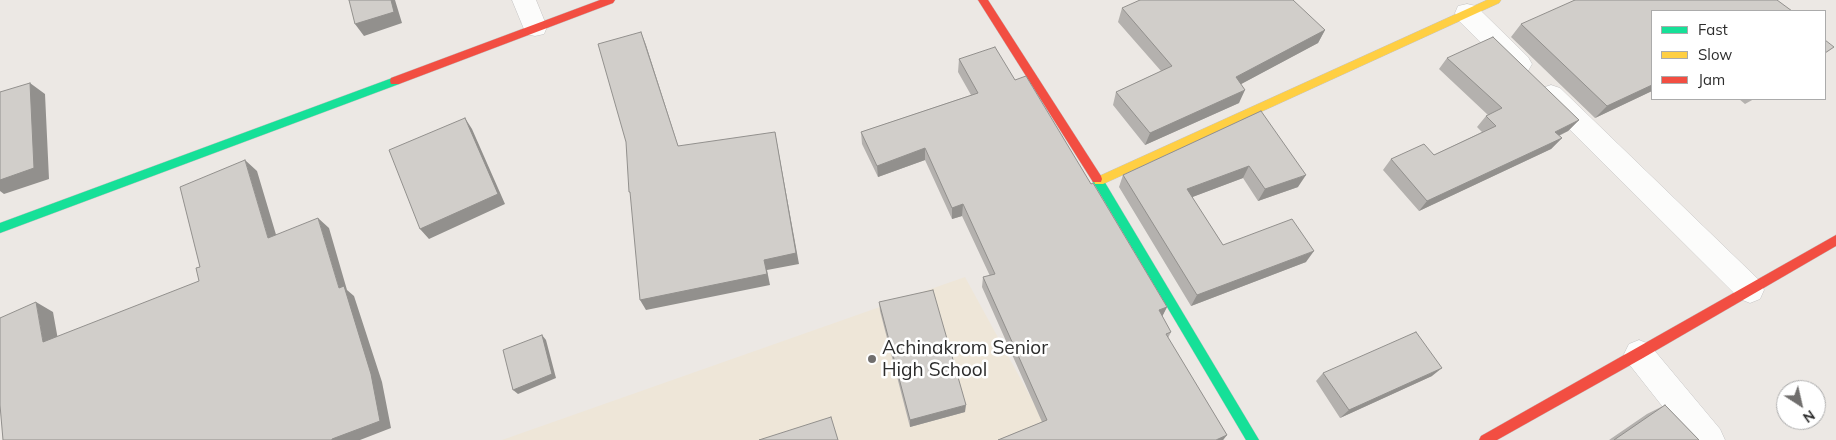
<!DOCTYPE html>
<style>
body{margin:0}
#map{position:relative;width:1836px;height:440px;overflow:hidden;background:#ece8e4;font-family:Mulish,sans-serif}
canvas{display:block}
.legend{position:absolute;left:1651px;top:10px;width:175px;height:90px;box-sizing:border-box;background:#fff;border:1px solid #ababab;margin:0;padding:6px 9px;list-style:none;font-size:15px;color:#2d2d2d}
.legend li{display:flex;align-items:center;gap:10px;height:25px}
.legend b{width:25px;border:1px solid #ababab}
.north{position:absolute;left:1776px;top:380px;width:50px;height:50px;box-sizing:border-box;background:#fff;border:1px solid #ababab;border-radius:50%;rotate:145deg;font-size:14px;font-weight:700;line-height:20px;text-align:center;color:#2d2d2d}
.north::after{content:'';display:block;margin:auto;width:18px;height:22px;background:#706e6d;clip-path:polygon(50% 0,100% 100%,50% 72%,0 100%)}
</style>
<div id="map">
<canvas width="1836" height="440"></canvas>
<ul class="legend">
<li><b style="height:6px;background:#16e098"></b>Fast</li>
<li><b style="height:6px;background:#ffcf43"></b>Slow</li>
<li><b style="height:6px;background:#f24e42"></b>Jam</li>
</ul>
<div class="north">N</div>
</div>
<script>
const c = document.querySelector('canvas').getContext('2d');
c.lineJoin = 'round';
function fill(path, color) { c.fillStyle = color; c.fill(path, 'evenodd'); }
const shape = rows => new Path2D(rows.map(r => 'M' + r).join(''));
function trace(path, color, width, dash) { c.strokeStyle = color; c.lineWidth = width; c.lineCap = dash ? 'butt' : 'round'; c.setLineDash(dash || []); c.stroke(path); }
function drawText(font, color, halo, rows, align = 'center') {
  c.font = font + ' Mulish,sans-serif'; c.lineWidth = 5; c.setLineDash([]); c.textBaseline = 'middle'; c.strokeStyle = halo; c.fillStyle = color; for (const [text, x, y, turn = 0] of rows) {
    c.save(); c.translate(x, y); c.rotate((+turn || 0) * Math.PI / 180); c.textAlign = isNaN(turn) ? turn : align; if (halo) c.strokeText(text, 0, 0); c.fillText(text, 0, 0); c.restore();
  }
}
fill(shape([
 [965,277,1054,440,502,440]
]), '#eee6d8');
const street = shape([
 [512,0,536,0,547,27,544,34,535,36,526,34,512,0],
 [1467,4,1476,6,1528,57,1532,64,1528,71,1519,74,1510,71,1458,20,1455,13,1458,6,1467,4],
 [1551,85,1560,88,1760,281,1764,290,1760,299,1750,303,1740,299,1542,102,1538,95,1542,88,1551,85],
 [1639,340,1649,344,1720,429,1725,440,1689,440,1629,364,1624,354,1629,344,1639,340]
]);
const fast = shape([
 [395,77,400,81,399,84,0,233,0,223,395,77],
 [1097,174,1101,176,1259,440,1246,440,1093,182,1092,179,1093,176,1097,174]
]);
const slow = shape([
 [1487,0,1501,0,1499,3,1103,184,1095,184,1094,181,1095,178,1487,0]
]);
const jam = shape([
 [600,0,615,0,613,3,399,84,391,84,390,81,391,78,600,0],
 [978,0,988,0,1101,176,1102,179,1101,182,1093,182,978,0],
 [1836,235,1836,246,1643,358,1497,440,1479,440,1481,436,1836,235]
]);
trace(street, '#c5c4c4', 1);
trace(fast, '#c5c4c4', 1);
trace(slow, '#c5c4c4', 1);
trace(jam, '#c5c4c4', 1);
fill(street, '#fcfcfb');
fill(fast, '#16e098');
fill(slow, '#ffcf43');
fill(jam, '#f24e42');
fill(shape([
 [1122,8,1325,30,1318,43,1241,84,1239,103,1145,145,1113,105,1116,92,1161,71,1118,22],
 [1652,11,1652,91,1595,118,1511,37,1521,24],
 [1447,58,1579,120,1568,131,1559,136,1562,138,1551,149,1419,211,1383,170,1391,159,1434,155,1482,132,1477,127,1486,116,1488,115,1439,69],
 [959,59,1015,80,1167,307,1162,316,1171,332,1168,338,1227,435,1223,440,998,440,1042,422,982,287,983,277,990,276,962,216,952,219,925,160,878,177,862,144,861,132,971,95,958,72],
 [1739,99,1754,99,1745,104],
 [1261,111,1298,187,1258,201,1243,178,1192,197,1223,245,1306,262,1191,306,1119,187,1123,175],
 [879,302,965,412,910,427,880,311],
 [1323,373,1432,376,1340,418,1316,381],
 [1665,405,1699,440,1609,440,1647,414]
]), '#b4b1ae');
fill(shape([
 [391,0,395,0,402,23,364,36,355,24],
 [1325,30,1318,43,1230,90,1236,77],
 [641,32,646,45,682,158,678,146],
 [30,83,45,94,49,179,4,194,0,191,0,180],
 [1652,85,1652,91,1595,118,1607,106],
 [1245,90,1239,103,1145,145,1150,133],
 [465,118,472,129,505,204,429,239,420,229],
 [1579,120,1568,131,1545,142,1555,132],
 [775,132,799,264,767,270,770,285,646,310,640,300],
 [1562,138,1551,149,1419,211,1427,201],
 [925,148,925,160,878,177,877,166],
 [245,160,257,171,280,248,268,238],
 [1249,166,1243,178,1182,201,1187,189],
 [1306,175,1298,187,1258,201,1265,189],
 [963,204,962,216,952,219,952,208],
 [318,218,329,228,347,290,354,296,382,382,391,428,360,440,332,440,339,288],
 [1314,251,1306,262,1191,306,1197,295],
 [36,302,53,312,60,351,43,342],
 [1167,307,1162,317,1159,310],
 [542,335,546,340,556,378,518,394,513,390],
 [1442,368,1432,376,1340,418,1349,410],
 [966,405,965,412,910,427,910,420],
 [1227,435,1223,440,1216,440]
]), '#92908d');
const building = shape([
 [349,0,391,0,394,12,355,24,349,0],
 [1140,0,1293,0,1325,30,1236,77,1245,90,1150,133,1116,92,1172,66,1122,8,1140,0],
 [1575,0,1777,0,1792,11,1652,11,1652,85,1607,106,1521,24,1575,0],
 [641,32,678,146,775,132,796,253,764,260,767,274,640,300,630,192,629,192,626,142,598,44,641,32],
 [1493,37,1579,120,1555,132,1562,138,1427,201,1391,159,1424,144,1434,155,1496,126,1486,116,1502,108,1447,58,1493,37],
 [1825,40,1834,47,1825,53,1825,40],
 [995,47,1015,80,1026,76,1091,184,1093,183,1167,307,1159,310,1171,332,1166,334,1227,435,1216,440,998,440,1047,420,983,277,995,274,963,204,952,208,925,148,877,166,861,132,978,93,959,59,995,47],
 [30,83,34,168,0,180,0,92,30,83],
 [1261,111,1306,175,1265,189,1249,166,1187,189,1223,245,1292,219,1314,251,1197,295,1123,175,1261,111],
 [465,118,498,194,420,229,389,150,465,118],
 [245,160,268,238,318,218,339,288,344,286,371,374,380,421,332,439,332,440,3,440,0,405,0,318,36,302,43,342,199,281,196,268,200,267,180,187,245,160],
 [933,290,966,405,910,420,879,302,933,290],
 [1416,332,1442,368,1349,410,1323,373,1416,332],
 [542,335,552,374,513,390,503,350,542,335],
 [1665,405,1699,440,1614,440,1665,405],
 [831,417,838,440,759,440,831,417]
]);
fill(building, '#d1ceca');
trace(building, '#92908d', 1);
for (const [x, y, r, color] of [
 [872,359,5,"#706e6d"]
]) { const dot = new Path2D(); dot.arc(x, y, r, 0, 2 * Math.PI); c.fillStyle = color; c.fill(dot); trace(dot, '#fff', 2); }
drawText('19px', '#2d2d2d', '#fff', [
 ["Achinakrom Senior",882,348],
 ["High School",882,370]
], 'left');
</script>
